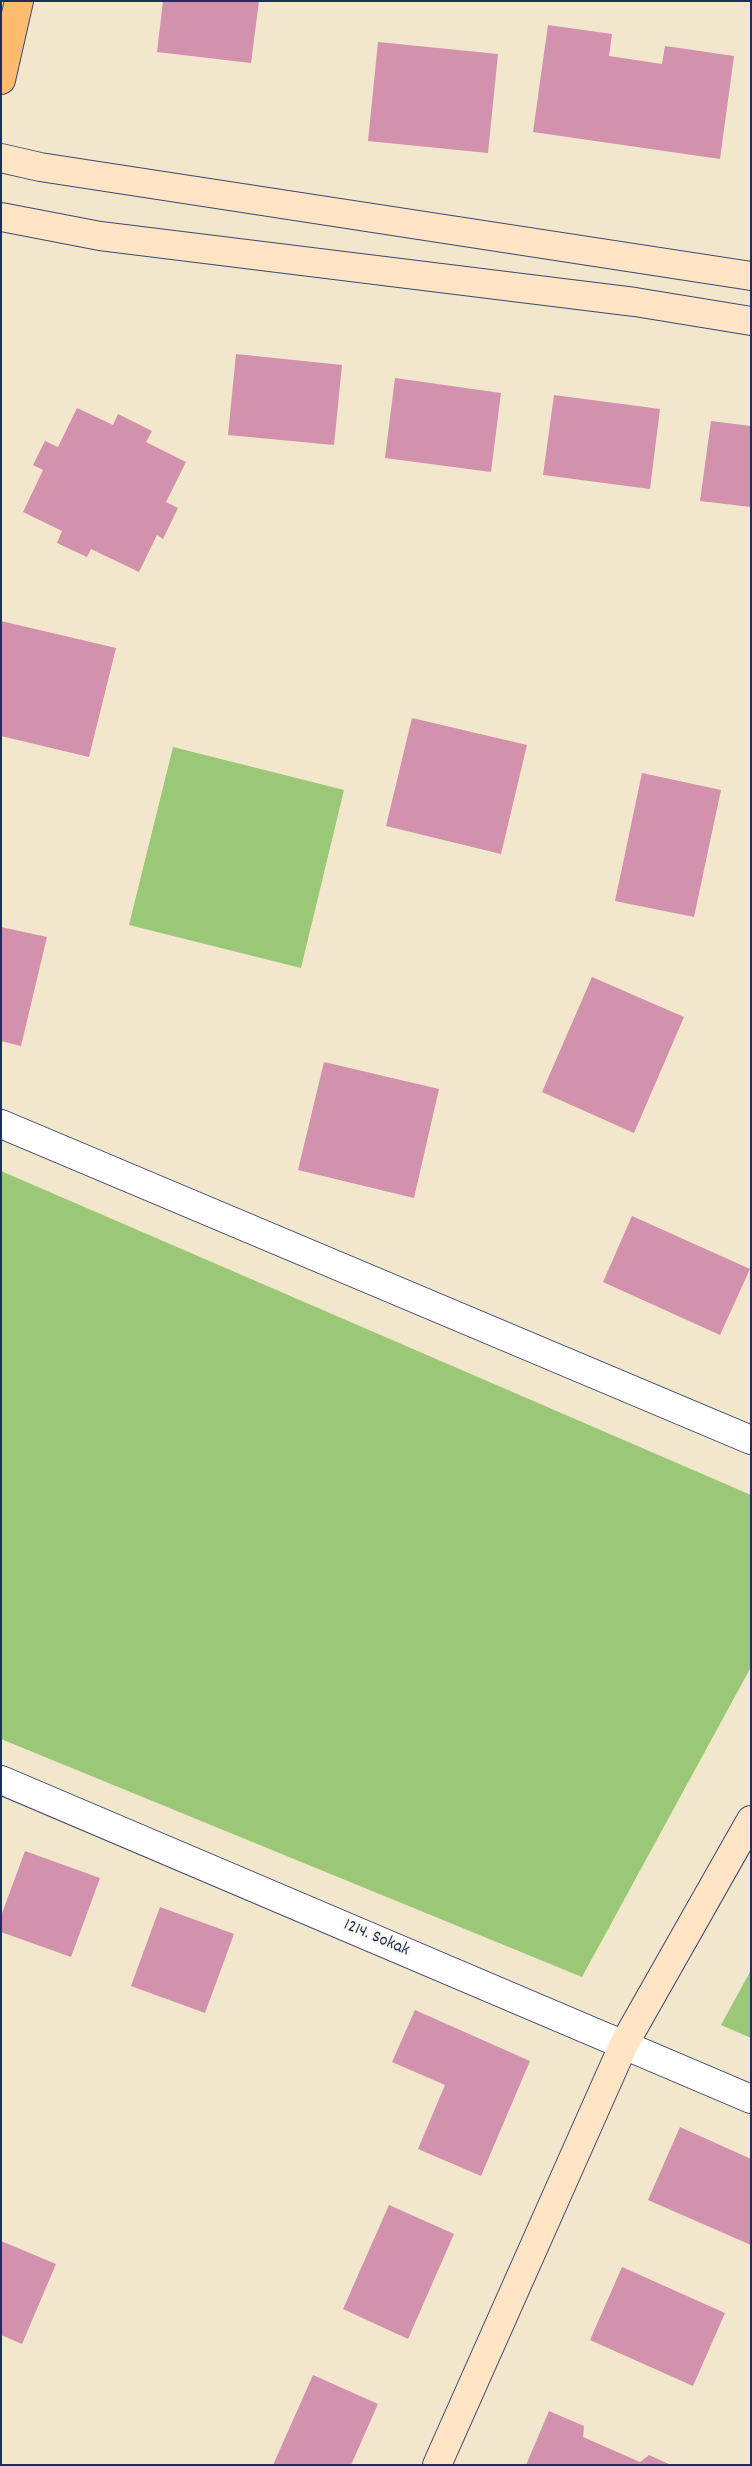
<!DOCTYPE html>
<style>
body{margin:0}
#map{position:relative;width:752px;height:2466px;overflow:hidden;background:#f2e6cc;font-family:Dekko,sans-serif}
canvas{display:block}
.frame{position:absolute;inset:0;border:2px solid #1b2f5e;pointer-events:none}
</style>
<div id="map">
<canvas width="752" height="2466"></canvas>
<div class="frame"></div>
</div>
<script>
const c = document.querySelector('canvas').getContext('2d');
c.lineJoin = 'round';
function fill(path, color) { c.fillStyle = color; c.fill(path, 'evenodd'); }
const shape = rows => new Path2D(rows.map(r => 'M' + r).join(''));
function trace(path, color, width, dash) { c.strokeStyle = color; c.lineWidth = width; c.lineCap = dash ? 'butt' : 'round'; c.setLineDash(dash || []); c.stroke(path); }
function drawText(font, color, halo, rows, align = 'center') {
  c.font = font + ' Dekko,sans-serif'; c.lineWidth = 4; c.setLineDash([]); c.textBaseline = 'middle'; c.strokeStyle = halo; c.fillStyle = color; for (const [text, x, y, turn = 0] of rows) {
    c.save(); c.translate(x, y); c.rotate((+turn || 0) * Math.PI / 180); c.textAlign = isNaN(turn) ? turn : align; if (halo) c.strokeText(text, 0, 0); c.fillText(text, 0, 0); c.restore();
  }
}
fill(shape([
 [173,747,344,790,301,968,129,925],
 [1,1171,751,1495,751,1667,582,1977,1,1739],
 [751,1970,751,2038,721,2025]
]), '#9ac876');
fill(shape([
 [163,1,259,1,251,63,157,52],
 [548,25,612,34,609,56,662,64,665,46,734,56,720,159,533,132],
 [378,42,498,54,488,153,368,141],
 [236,354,342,365,334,445,228,435],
 [395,378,501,393,491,472,385,458],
 [554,395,660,409,650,489,543,475],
 [77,408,113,425,118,414,152,431,146,442,186,462,166,502,178,508,163,539,157,535,139,572,91,549,87,557,57,543,62,531,23,512,43,470,33,465,45,441,58,447],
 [711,421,751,426,751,507,700,501],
 [1,621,116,648,89,757,1,736],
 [412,718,527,745,501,854,386,826],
 [642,773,721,790,694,917,615,901],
 [1,927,47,937,21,1046,1,1041],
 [592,977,684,1017,634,1133,542,1092],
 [324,1062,439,1089,414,1198,298,1170],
 [632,1216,750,1269,720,1335,603,1282],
 [25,1851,100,1878,71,1957,1,1932,1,1916],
 [160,1907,234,1934,205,2013,131,1986],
 [415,2010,530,2061,481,2176,418,2149,445,2085,392,2062],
 [680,2127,751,2159,751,2245,648,2200],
 [389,2205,454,2234,408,2339,343,2309],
 [1,2241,56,2264,22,2344,1,2335],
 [622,2267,725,2313,693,2386,590,2340],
 [313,2375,378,2404,351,2465,273,2465],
 [549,2411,584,2426,583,2437,640,2462,649,2455,671,2465,526,2465]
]), '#d291ad');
const street = shape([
 [1,1124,751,1440],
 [1,1780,751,2099]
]);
const secondary = shape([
 [1,158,40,167,751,276],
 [1,217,100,236,635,302,751,321],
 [437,2465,624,2044,751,1820]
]);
const primary = shape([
 [1,80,19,1]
]);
trace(street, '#3b4a6e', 30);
trace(secondary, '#3b4a6e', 30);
trace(primary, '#3b4a6e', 30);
trace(street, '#fff', 28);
trace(secondary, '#ffe4c6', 28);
trace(primary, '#febc70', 28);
drawText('18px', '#1b2f5e', '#fbf7ec', [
 ["1214. Sokak",376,1939,23]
]);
</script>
